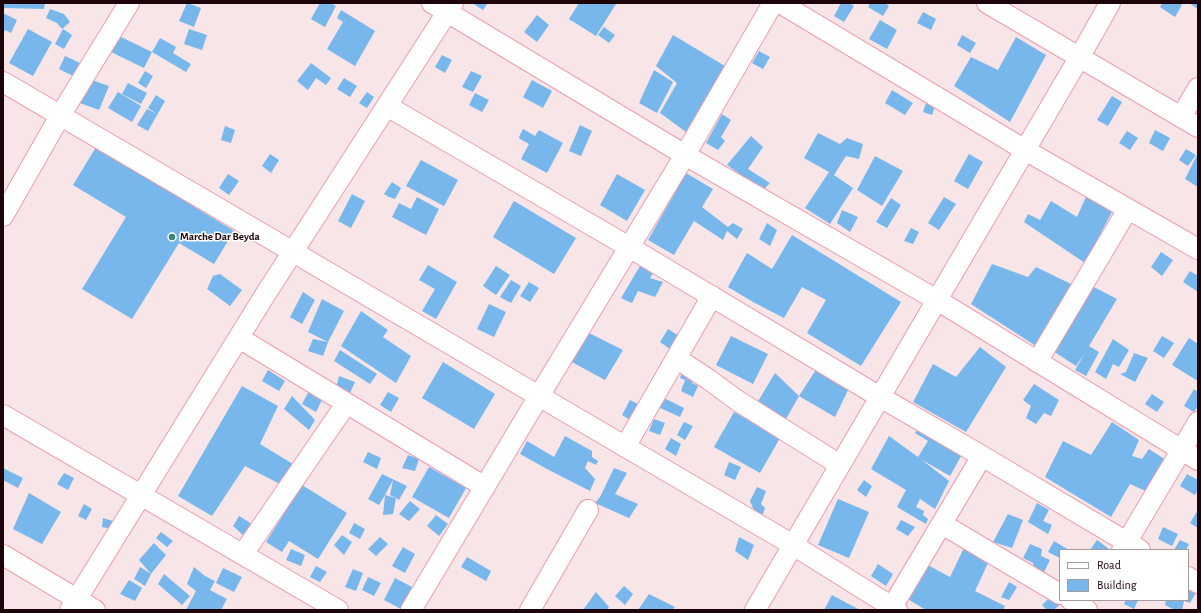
<!DOCTYPE html>
<style>
body{margin:0}
#map{position:relative;width:1201px;height:613px;overflow:hidden;background:#f7e5e8;font-family:"Alegreya Sans",sans-serif}
canvas{display:block}
.frame{position:absolute;inset:0;border:4px solid #1d030a;pointer-events:none}
.legend{position:absolute;left:1059px;top:549px;width:130px;height:52px;box-sizing:border-box;background:#fff;border:1px solid #a59a9d;margin:0;padding:5px 7px;list-style:none;font-size:12px;color:#1d030a}
.legend li{display:flex;align-items:center;gap:8px;height:20px}
.legend b{width:20px;border:1px solid #a59a9d}
</style>
<div id="map">
<canvas width="1201" height="613"></canvas>
<div class="frame"></div>
<ul class="legend">
<li><b style="height:5px;background:#fff"></b>Road</li>
<li><b style="height:11px;background:#78b7eb"></b>Building</li>
</ul>
</div>
<script>
const c = document.querySelector('canvas').getContext('2d');
c.lineJoin = 'round';
function fill(path, color) { c.fillStyle = color; c.fill(path, 'evenodd'); }
const shape = rows => new Path2D(rows.map(r => 'M' + r).join(''));
function trace(path, color, width, dash) { c.strokeStyle = color; c.lineWidth = width; c.lineCap = dash ? 'butt' : 'round'; c.setLineDash(dash || []); c.stroke(path); }
function drawText(font, color, halo, rows, align = 'center') {
  c.font = font + ' "Alegreya Sans",sans-serif'; c.lineWidth = 3; c.setLineDash([]); c.textBaseline = 'middle'; c.strokeStyle = halo; c.fillStyle = color; for (const [text, x, y, turn = 0] of rows) {
    c.save(); c.translate(x, y); c.rotate((+turn || 0) * Math.PI / 180); c.textAlign = isNaN(turn) ? turn : align; if (halo) c.strokeText(text, 0, 0); c.fillText(text, 0, 0); c.restore();
  }
}
fill(shape([
 [3,3,45,3,44,9,3,8],
 [187,3,201,8,194,27,179,21],
 [320,3,330,3,336,6,325,27,311,19],
 [472,3,488,3,483,10],
 [579,3,615,3,616,4,596,36,569,19],
 [841,3,849,3,854,6,844,22,834,16],
 [870,3,885,3,889,6,883,16,868,7],
 [1162,3,1179,3,1182,5,1175,17,1160,7],
 [1189,3,1198,3,1198,9],
 [50,9,64,14,70,22,62,29,57,23,46,18],
 [341,10,375,31,355,66,327,49,343,22,337,18],
 [923,12,936,19,931,30,917,23],
 [3,13,17,20,11,33,5,30,3,34],
 [537,15,549,25,537,42,524,32],
 [880,20,897,30,887,49,869,39],
 [604,27,615,35,609,43,598,35],
 [28,29,52,42,33,76,9,63],
 [63,29,72,35,64,49,55,44],
 [189,29,207,35,202,50,184,44],
 [673,35,725,66,706,100,686,132,660,113,677,83,656,66],
 [962,35,976,43,970,53,957,45],
 [119,36,152,52,144,68,111,52],
 [1016,37,1046,55,1010,122,954,86,971,57,998,70],
 [160,38,176,47,173,53,191,64,186,72,152,52],
 [759,51,770,57,763,69,752,63],
 [442,55,452,60,445,73,435,67],
 [65,56,80,63,73,76,59,69],
 [311,63,331,78,326,85,316,78,308,90,297,81],
 [654,70,673,82,657,113,639,103],
 [145,71,153,76,146,88,138,83],
 [471,71,482,76,473,92,462,87],
 [344,78,357,86,350,97,337,89],
 [89,79,109,86,99,110,80,103],
 [532,80,552,91,543,108,523,97],
 [128,83,147,93,141,104,122,94],
 [892,90,913,103,905,115,885,103],
 [118,92,141,106,132,122,108,108],
 [367,92,374,97,367,108,359,103],
 [475,93,489,100,482,112,469,105],
 [156,95,165,101,148,131,137,125,147,109,157,114,148,108],
 [1112,96,1122,102,1108,126,1097,120],
 [928,97,937,100,932,115,923,112],
 [722,114,731,120,721,137,725,141,718,150,706,143],
 [580,125,592,131,581,156,569,151],
 [225,126,235,130,231,143,221,140],
 [523,129,535,136,539,130,563,143,547,173,521,159,529,144,520,139,519,137],
 [1155,130,1170,138,1163,151,1149,143],
 [1127,131,1138,138,1130,150,1119,143],
 [818,133,840,144,847,138,863,144,859,159,846,156,834,175,853,188,830,224,805,208,829,172,804,158],
 [751,136,763,147,748,169,770,183,763,190,727,165],
 [96,147,234,231,214,264,179,243,132,319,82,289,126,217,73,185],
 [1186,149,1196,155,1188,166,1179,160],
 [1198,153,1198,187,1185,179],
 [270,154,279,160,271,173,262,166],
 [969,154,983,162,968,189,954,181],
 [875,156,903,171,882,206,857,190],
 [421,160,458,180,444,206,406,186],
 [686,173,713,189,702,207,728,227,733,223,743,229,737,239,727,231,723,240,694,221,674,255,648,240],
 [228,174,239,181,229,195,219,188],
 [617,174,645,190,627,221,600,205],
 [392,182,401,188,395,199,389,197,384,194],
 [352,194,365,201,351,228,338,221],
 [417,197,439,209,426,235,392,217,399,203,411,209],
 [944,197,956,204,939,230,928,223],
 [1086,197,1113,210,1085,263,1024,222,1028,214,1040,220,1051,201,1077,217],
 [891,198,901,205,887,228,876,222],
 [514,201,576,238,554,274,493,237],
 [842,210,858,217,850,232,837,223],
 [767,223,777,230,770,246,759,239],
 [911,228,919,232,913,244,904,241],
 [792,235,901,302,861,366,807,333,826,300,802,287,784,318,753,302,728,287,747,253,772,269],
 [1161,252,1173,260,1162,276,1151,267],
 [992,264,1028,277,1036,267,1073,285,1039,348,971,304],
 [428,265,457,282,436,319,422,311,435,289,419,280],
 [496,266,510,275,496,295,483,286],
 [640,266,655,270,650,278,663,282,655,297,638,291,632,303,621,298],
 [1190,271,1198,276,1198,292,1183,282],
 [220,274,242,290,230,306,207,289,213,276],
 [511,280,521,286,511,303,500,297],
 [529,282,539,288,530,302,520,296],
 [1088,284,1117,299,1089,346,1099,352,1086,376,1075,370,1085,353,1076,366,1050,349],
 [303,292,315,300,302,324,290,317],
 [322,299,344,311,328,342,308,332],
 [489,304,506,312,494,337,477,329],
 [361,311,388,330,383,337,411,356,396,383,341,346],
 [668,329,679,336,670,349,660,342],
 [589,333,623,350,605,380,570,361],
 [731,336,768,354,753,384,716,365],
 [1162,336,1174,343,1164,358,1153,351],
 [1189,338,1198,344,1198,381,1172,365],
 [313,339,328,342,323,356,308,351],
 [1113,339,1129,350,1119,367,1113,364,1106,379,1095,372],
 [980,347,1006,367,966,432,913,402,933,364,956,377],
 [340,350,377,374,370,384,334,361],
 [1134,353,1148,358,1135,382,1120,374,1126,372],
 [443,362,495,394,474,429,422,398],
 [684,367,697,373,692,383,698,386,693,397,681,391,685,380,680,378],
 [817,368,849,388,835,417,799,396,786,419,757,403,775,373,799,396],
 [268,370,285,381,279,391,262,381],
 [339,376,355,382,350,393,336,388],
 [1034,384,1059,400,1051,416,1044,413,1036,424,1026,418,1031,406,1023,400],
 [242,386,278,406,260,444,293,464,280,484,245,466,212,516,178,496],
 [1194,389,1198,392,1198,406,1194,412,1184,406],
 [309,391,323,398,316,412,302,404],
 [388,392,399,398,391,412,380,405],
 [1152,394,1164,402,1157,412,1145,404],
 [292,396,315,420,309,430,284,409],
 [660,396,684,408,680,417,656,406],
 [630,400,638,404,630,420,622,415],
 [734,412,780,438,760,473,714,447],
 [654,419,665,423,660,435,649,431],
 [684,422,693,426,685,440,677,435],
 [922,422,965,449,950,476,922,460,949,481,935,509,920,499,916,507,924,511,923,515,928,519,926,524,897,507,906,490,871,469,889,436,918,457,928,441,915,433],
 [1112,422,1139,440,1132,456,1142,459,1149,449,1169,462,1150,493,1130,484,1111,517,1045,477,1063,441,1091,455],
 [565,436,592,451,592,457,598,461,596,465,588,461,585,468,595,479,590,491,547,469,520,454,527,441,554,457],
 [671,438,681,444,676,456,665,449],
 [368,452,381,458,377,469,363,462],
 [408,455,419,459,415,471,402,468],
 [729,462,741,467,735,480,724,475],
 [429,467,466,488,449,518,412,497],
 [3,468,23,478,18,488,3,480],
 [614,468,627,473,615,494,638,504,629,518,595,503,600,497],
 [64,473,74,478,68,490,57,484],
 [382,474,407,486,399,500,396,498,393,514,383,515,385,495,379,505,368,499],
 [393,480,390,495,396,498,385,495],
 [1187,474,1198,480,1198,489,1195,495,1180,486],
 [864,480,872,486,866,497,857,490],
 [302,485,347,513,318,559,289,541,282,552,266,542],
 [757,487,766,491,761,504,765,508,762,516,755,513,750,501],
 [29,493,61,512,42,544,13,529],
 [838,499,869,512,849,558,818,545],
 [410,501,420,509,409,521,399,514],
 [1037,503,1049,510,1043,521,1052,525,1048,534,1028,522],
 [84,504,92,509,86,520,78,516],
 [1198,510,1198,528,1190,523],
 [1008,514,1023,520,1012,548,993,542],
 [436,515,448,524,439,536,427,526],
 [239,516,252,524,244,536,233,526],
 [103,518,113,521,112,529,102,527],
 [901,520,915,527,908,536,896,529],
 [354,523,365,529,360,539,349,533],
 [1163,527,1178,534,1172,546,1158,539],
 [161,532,173,541,167,547,156,538],
 [342,535,352,542,344,555,334,545],
 [380,537,388,544,376,556,368,549],
 [739,537,754,545,748,560,735,551],
 [1097,540,1109,549,1108,550,1090,550],
 [1180,540,1189,544,1186,550,1174,550],
 [1054,541,1069,550,1060,550,1060,558,1048,552],
 [154,543,166,555,151,574,139,560],
 [1030,544,1042,549,1041,556,1050,560,1044,572,1034,568,1033,563,1023,558],
 [403,547,415,554,405,573,392,566],
 [964,548,989,561,975,591,1005,606,1003,610,926,610,906,598,924,563,950,577],
 [291,549,305,555,301,566,286,560],
 [467,557,491,571,486,581,461,567],
 [878,564,893,574,886,586,871,576],
 [316,566,327,572,320,582,310,577],
 [140,567,151,574,145,586,134,579],
 [194,567,205,576,215,581,210,590,227,599,221,610,186,610,196,591,187,584],
 [223,568,242,577,234,592,216,583],
 [353,569,363,573,356,591,345,587],
 [164,574,190,596,182,605,158,584],
 [368,577,381,583,374,596,362,590],
 [395,578,414,588,403,610,384,600],
 [129,580,142,588,135,601,120,594],
 [1009,582,1017,587,1009,600,1001,597],
 [1188,584,1198,589,1190,603,1182,600,1188,600],
 [624,586,633,594,625,605,615,596],
 [596,592,609,607,607,610,583,610],
 [649,594,675,607,672,610,638,610],
 [832,595,860,610,824,610],
 [1051,596,1060,605,1053,610,1047,610,1042,605],
 [1126,600,1138,600,1134,609,1124,604],
 [1166,600,1181,600,1184,601,1182,610,1175,610,1165,605]
]), '#78b7eb');
const street = shape([
 [432,3,685,155,937,300,1198,460],
 [780,3,1025,150,1198,249],
 [987,3,1198,127],
 [3,82,793,545,897,610],
 [387,106,629,247,880,397,982,456,1140,550],
 [1181,117,1198,88],
 [3,216,60,116,129,3],
 [239,338,485,487],
 [676,358,708,379,738,401,840,465],
 [1037,362,1128,209],
 [3,415,338,610],
 [625,447,712,296],
 [942,524,1060,594],
 [1122,550,1198,422],
 [243,554,346,404],
 [3,555,95,610],
 [1188,577,1198,583],
 [1071,600,1087,610],
 [892,607,982,456],
 [70,610,265,295,453,3],
 [411,610,539,396,685,155,773,3],
 [530,610,588,510],
 [755,610,1079,58,1110,3]
]);
trace(street, '#ee9cae', 22);
trace(street, '#fff', 20);
for (const [x, y, r, color] of [
 [172,237,4,"#3e847c"]
]) { const dot = new Path2D(); dot.arc(x, y, r, 0, 2 * Math.PI); c.fillStyle = color; c.fill(dot); trace(dot, '#fff', 1.5); }
drawText('bold 11px', '#1d030a', '#fff', [
 ["Marche Dar Beyda",180,237]
], 'left');
</script>
